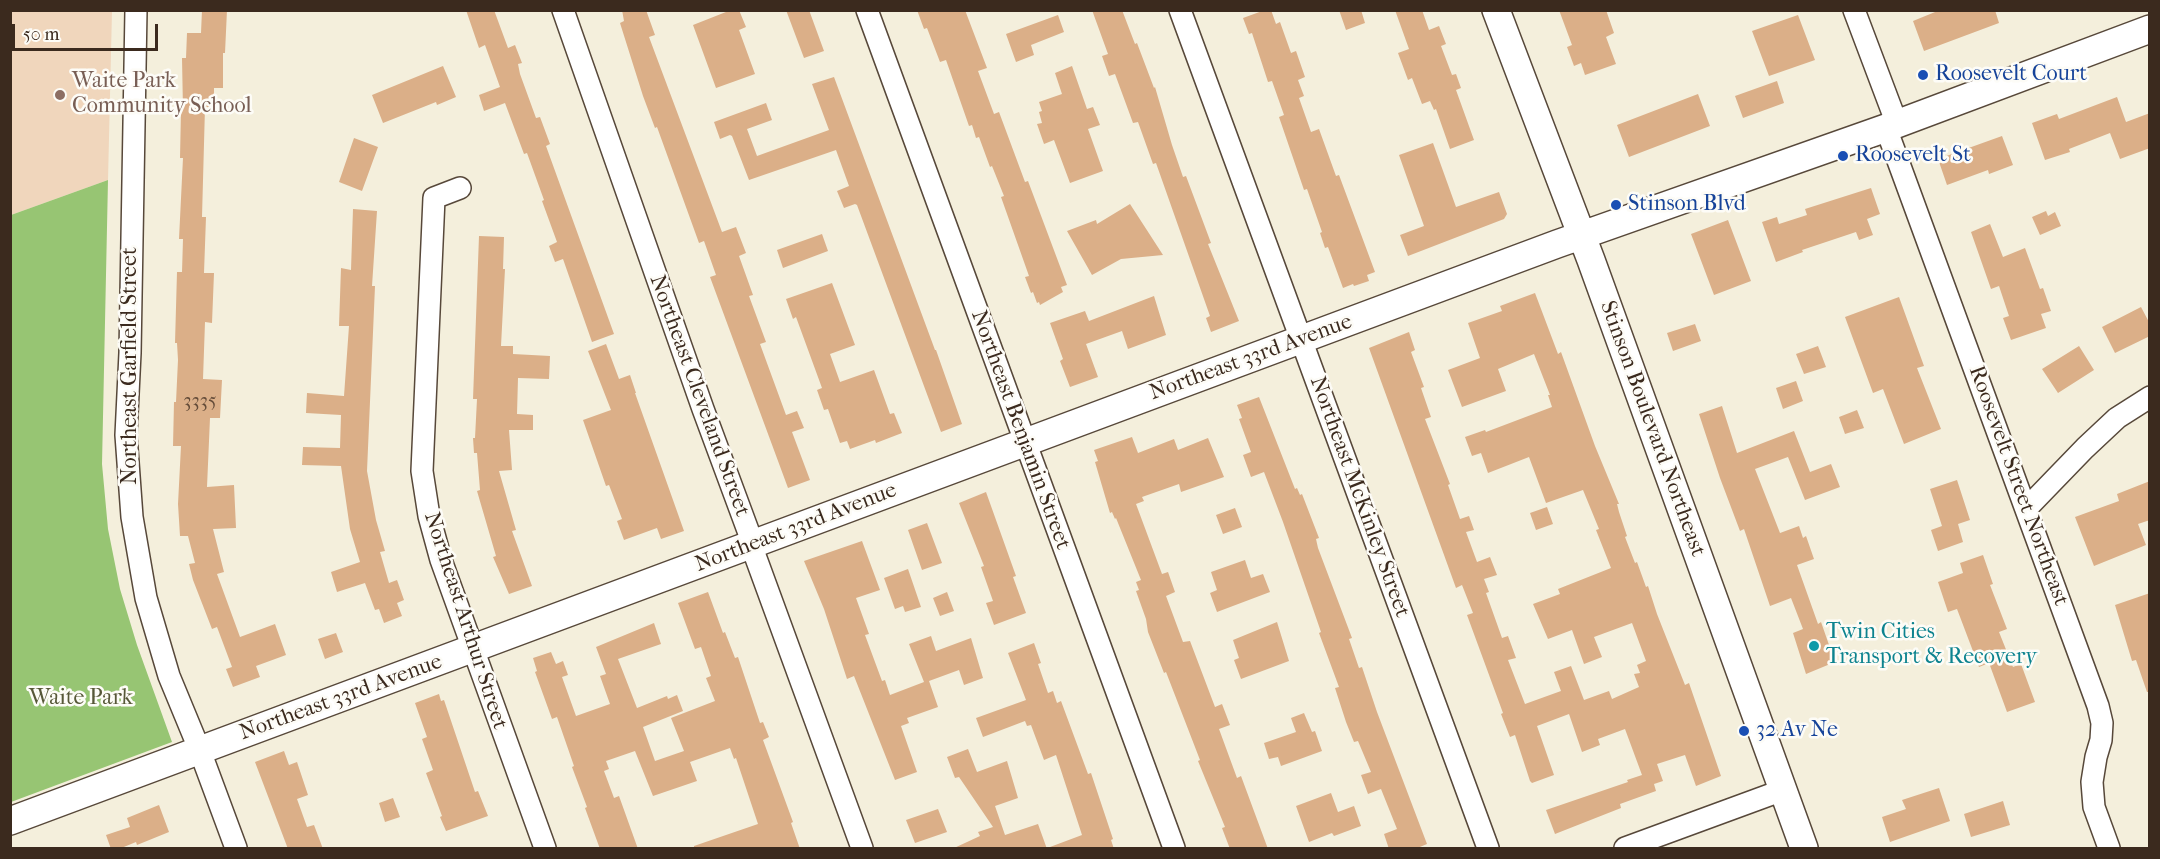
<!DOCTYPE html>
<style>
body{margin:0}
#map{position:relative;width:2160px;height:859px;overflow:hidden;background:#f4efdc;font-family:"IM FELL French Canon",serif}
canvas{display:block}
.frame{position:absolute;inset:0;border:12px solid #3b2a1e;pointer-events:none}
.scale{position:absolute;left:12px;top:24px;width:146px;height:27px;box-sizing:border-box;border:3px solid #3b2a1e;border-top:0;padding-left:8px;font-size:18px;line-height:21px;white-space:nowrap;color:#3b2a1e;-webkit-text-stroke:4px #fdfcf7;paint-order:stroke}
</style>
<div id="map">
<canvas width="2160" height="859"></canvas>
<div class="frame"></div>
<div class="scale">50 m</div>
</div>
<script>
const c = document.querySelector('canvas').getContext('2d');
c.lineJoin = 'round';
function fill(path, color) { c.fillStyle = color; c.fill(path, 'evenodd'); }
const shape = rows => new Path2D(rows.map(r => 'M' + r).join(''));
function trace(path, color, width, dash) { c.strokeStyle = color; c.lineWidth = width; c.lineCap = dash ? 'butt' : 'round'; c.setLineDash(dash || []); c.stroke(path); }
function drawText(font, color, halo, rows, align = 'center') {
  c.font = font + ' "IM FELL French Canon",serif'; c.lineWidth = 5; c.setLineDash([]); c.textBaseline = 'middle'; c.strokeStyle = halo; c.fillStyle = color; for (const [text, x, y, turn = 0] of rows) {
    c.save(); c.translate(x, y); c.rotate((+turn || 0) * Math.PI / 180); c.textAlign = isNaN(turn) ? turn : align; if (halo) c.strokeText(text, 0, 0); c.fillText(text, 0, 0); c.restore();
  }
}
fill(shape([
 [10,11,112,11,108,180,11,215]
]), '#f0d6bc');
fill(shape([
 [108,180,102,464,108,529,120,589,137,645,172,742,11,802,11,215]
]), '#97c573');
fill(shape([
 [202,10,227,10,225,53,223,53,223,88,214,88,214,107,205,107,202,217,206,217,204,273,214,273,212,323,205,322,203,379,222,380,220,418,210,418,207,487,234,485,236,528,213,529,224,572,217,574,240,637,275,624,286,655,256,666,260,677,233,687,226,669,232,667,217,627,212,629,193,580,189,564,195,563,188,536,180,536,178,504,181,446,173,446,174,402,176,402,178,360,177,343,175,343,177,272,182,272,183,239,179,239,183,158,180,158,181,110,183,110,182,58,186,58,187,33,201,33],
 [466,10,494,10,508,48,515,45,522,63,518,64,520,74,536,118,540,117,550,144,546,146,614,334,592,342,563,259,555,262,549,246,557,242,542,201,544,200,527,153,524,154,505,103,484,111,479,95,500,87,485,45,479,48],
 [622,10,646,10,655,35,649,37,722,232,736,227,746,253,739,256,753,295,749,296,766,342,760,344,786,415,797,411,804,428,792,432,810,480,788,488,710,277,716,275,704,241,699,243,657,127,655,128,643,96,620,23,624,21],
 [731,10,739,10,746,27,739,30,755,74,716,88,693,25],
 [786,10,809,10,824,51,804,58],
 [917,10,965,10,987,68,978,71,994,114,999,112,1025,182,1028,181,1067,285,1061,287,1063,292,1040,305,1039,302,1037,303,1033,292,1031,293,1025,277,1029,276,1001,197,1004,196,992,166,990,167,979,137,976,138,972,125,969,126,946,60,940,62,927,28,924,29],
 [1092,10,1122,10,1135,44,1137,43,1154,88,1155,87,1172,145,1183,177,1186,176,1211,243,1208,244,1239,321,1211,332,1206,318,1210,316,1156,163,1153,164,1138,122,1133,123,1115,74,1109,76,1102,56,1108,54],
 [1265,10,1271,10,1276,24,1280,22,1291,53,1296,51,1305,77,1298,80,1304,96,1299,98,1311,132,1319,129,1336,176,1339,175,1375,272,1367,275,1369,281,1354,286,1353,284,1343,288,1328,247,1325,248,1320,233,1322,232,1307,189,1304,190,1279,117,1284,115,1272,81,1268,82,1252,33,1249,34,1243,18],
 [1339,10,1361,10,1365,23,1346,30],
 [1395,10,1422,10,1429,30,1439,26,1446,44,1441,46,1452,75,1456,74,1461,88,1456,90,1474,140,1450,149,1436,109,1434,110,1430,101,1422,104,1412,78,1408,80,1398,53,1409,49],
 [1559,10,1606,10,1614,33,1606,37,1616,64,1585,75,1581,63,1574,66,1567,47,1572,45],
 [1940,10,1995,10,1999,23,1924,51,1913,21],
 [1058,15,1064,32,1031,45,1034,55,1016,62,1006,34],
 [1798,15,1815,60,1769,76,1752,31],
 [443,66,456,97,437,105,436,102,383,123,372,95],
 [1072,66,1087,109,1093,107,1100,125,1088,129,1103,171,1070,183,1054,140,1044,144,1037,124,1042,123,1039,112,1042,111,1039,102,1062,94,1055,73],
 [834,77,935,350,936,350,962,424,941,432,857,205,855,204,844,208,837,191,849,186,836,150,749,180,732,136,730,135,720,139,714,122,766,103,772,120,747,129,757,156,829,130,812,84],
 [1777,81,1784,103,1743,118,1735,96],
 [1698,94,1710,126,1629,157,1617,125],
 [2117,97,2126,122,2150,113,2150,148,2120,159,2110,133,2069,149,2070,152,2045,160,2032,123,2057,114,2059,119],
 [2002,136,2013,165,1989,174,1988,170,1947,185,1938,159],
 [354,138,378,147,362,191,339,182],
 [1433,143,1456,207,1499,192,1507,214,1504,219,1408,256,1400,235,1424,226,1399,155],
 [1871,188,1880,214,1867,219,1873,235,1859,240,1856,232,1802,250,1803,252,1776,262,1762,222,1777,217,1779,224,1807,215,1805,209],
 [1130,204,1163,255,1121,259,1092,275,1067,231,1096,220,1097,224],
 [353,209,377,211,372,286,375,286,367,471,376,520,385,551,380,552,389,583,397,580,404,600,397,603,402,616,384,623,379,609,375,610,365,583,337,592,331,572,360,562,350,529,341,466,302,465,303,447,340,448,341,415,306,413,307,393,344,396,349,326,339,326,341,268,351,270],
 [2046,211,2048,216,2055,212,2061,226,2040,235,2032,217],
 [1728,220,1751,281,1714,295,1691,234],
 [1990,224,2003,257,2025,248,2040,289,2043,288,2051,311,2041,314,2046,328,2011,340,2003,318,2009,316,1999,286,1991,289,1971,232],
 [822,234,828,251,783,268,777,250],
 [479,236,504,237,503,269,505,269,501,346,513,346,513,354,550,356,549,379,518,378,517,414,533,415,533,430,509,430,512,470,499,471,516,530,512,531,532,586,509,594,493,557,496,556,477,491,480,490,477,453,474,453,473,438,475,438,477,399,473,399],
 [832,283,855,345,830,354,840,382,874,370,890,414,894,413,902,433,876,443,875,440,850,449,847,441,840,443,828,409,824,410,817,390,822,388,796,317,793,319,786,299],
 [1535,293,1558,354,1561,352,1595,446,1619,504,1617,504,1619,512,1627,536,1625,537,1635,563,1637,562,1646,587,1648,586,1657,614,1685,685,1689,683,1721,776,1696,786,1685,755,1657,764,1663,781,1654,784,1656,791,1620,804,1621,808,1555,834,1546,810,1628,782,1627,780,1642,775,1625,729,1598,739,1600,745,1582,752,1569,714,1537,726,1554,775,1532,783,1530,781,1515,735,1510,737,1501,714,1503,713,1467,615,1473,613,1462,585,1456,588,1369,348,1409,332,1415,350,1411,352,1424,387,1421,388,1431,417,1425,419,1450,484,1448,485,1460,519,1469,516,1474,530,1466,532,1477,562,1490,557,1497,575,1484,579,1489,592,1486,593,1502,638,1508,636,1516,658,1508,660,1525,704,1561,691,1554,672,1571,666,1584,700,1609,691,1612,699,1639,687,1634,674,1640,673,1637,665,1646,661,1632,623,1594,637,1602,657,1584,664,1572,630,1548,639,1533,604,1560,594,1558,589,1611,568,1596,530,1599,529,1583,490,1546,503,1529,457,1488,473,1481,453,1472,456,1465,437,1485,430,1486,432,1552,407,1548,395,1550,395,1534,354,1498,369,1506,391,1462,407,1448,370,1480,358,1468,323,1502,311,1500,306],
 [1154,296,1166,335,1128,349,1122,331,1086,344,1098,377,1070,387,1060,361,1063,359,1050,323,1085,311,1089,321],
 [1899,297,1924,366,1917,368,1941,429,1904,444,1883,389,1873,393,1845,317],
 [2141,307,2150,324,2150,336,2115,353,2102,327],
 [1695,324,1701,341,1673,351,1667,333],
 [606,344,619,379,630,375,636,393,635,393,684,531,661,539,657,528,624,540,617,521,622,519,609,485,606,486,583,420,611,410,588,351],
 [1818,346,1826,367,1804,374,1796,354],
 [2079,346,2094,370,2058,393,2042,369],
 [1796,381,1803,401,1783,409,1776,388],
 [1259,397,1295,489,1297,488,1300,495,1302,494,1319,538,1316,539,1318,548,1352,638,1349,639,1359,668,1362,667,1377,712,1427,844,1415,849,1389,849,1384,834,1397,829,1381,789,1368,794,1361,775,1371,772,1358,741,1354,742,1346,722,1335,688,1339,687,1319,633,1321,632,1283,522,1264,472,1251,477,1243,455,1251,452,1239,419,1242,418,1237,405],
 [1722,406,1737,453,1794,431,1810,472,1831,464,1840,487,1805,500,1788,457,1755,469,1780,533,1799,526,1803,538,1806,536,1814,559,1797,565,1818,624,1821,622,1835,662,1806,674,1793,633,1803,629,1791,598,1770,606,1744,529,1740,531,1720,478,1699,414],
 [1857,410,1864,428,1845,434,1839,417],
 [1132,437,1138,453,1174,439,1178,450,1208,438,1224,477,1181,492,1179,484,1142,497,1144,501,1136,504,1162,574,1168,572,1175,592,1166,596,1183,642,1190,641,1215,707,1222,704,1230,725,1219,729,1237,778,1241,776,1268,849,1230,849,1222,828,1225,827,1198,761,1200,760,1166,672,1164,673,1148,632,1146,619,1136,591,1139,590,1136,582,1141,580,1116,518,1115,519,1112,512,1110,513,1095,462,1098,461,1094,450],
 [1957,480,1970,520,1958,524,1963,542,1938,551,1931,530,1942,526,1930,489],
 [2150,481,2150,520,2138,524,2146,545,2094,566,2075,517,2119,501,2117,494],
 [986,492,1016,576,1013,577,1026,613,994,625,986,603,993,601,981,567,984,566,959,503],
 [1547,507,1553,524,1536,530,1530,513],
 [1235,508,1242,527,1223,534,1216,515],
 [927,523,942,563,922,570,908,530],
 [862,541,880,590,856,598,869,634,865,635,882,681,885,680,890,695,924,682,909,644,931,636,936,651,971,638,983,678,964,685,959,670,929,681,938,707,907,718,909,723,901,726,917,772,895,780,854,676,847,679,824,609,804,561],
 [1983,555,1993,584,1990,585,2007,629,1999,632,2013,667,2021,664,2035,702,2007,712,1989,663,1979,667,1957,609,1948,612,1938,582,1963,573,1960,563],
 [1245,560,1251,578,1263,574,1270,592,1217,612,1210,593,1217,590,1211,572],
 [908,569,921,607,905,612,903,606,895,609,884,578],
 [708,592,723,633,725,632,735,658,738,657,760,723,763,722,769,737,763,740,793,822,791,823,800,849,694,849,694,846,758,824,736,758,734,759,730,748,690,762,697,781,653,796,635,751,606,761,609,769,604,771,614,798,619,796,638,849,600,849,585,808,587,807,572,767,574,766,557,717,552,719,535,672,537,671,533,658,551,652,556,664,563,661,568,675,562,677,576,716,610,704,600,676,606,674,596,647,654,623,661,644,618,659,637,708,667,696,668,699,677,695,683,711,643,727,655,761,684,751,671,718,715,701,706,678,711,676,701,647,695,649,678,603],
 [947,592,954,611,940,616,933,598],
 [2150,593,2150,692,2147,692,2136,660,2132,661,2115,605],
 [1277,622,1289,661,1241,679,1234,660,1239,658,1233,640],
 [336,633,343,652,325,659,318,639],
 [1034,643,1041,663,1038,664,1048,693,1053,691,1057,703,1061,701,1088,774,1091,773,1113,839,1111,840,1114,849,1050,849,1050,847,1082,835,1056,755,1044,760,1031,725,1027,726,1025,721,983,737,976,718,1026,700,1008,653],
 [439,694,441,701,444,700,475,792,478,791,488,816,446,831,440,817,442,816,426,773,433,770,422,739,427,737,415,703],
 [1304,713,1312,732,1315,731,1322,751,1281,766,1278,757,1269,759,1264,743,1296,732,1291,718],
 [968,749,977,772,1007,761,1018,798,995,806,1005,835,1038,824,1047,849,952,849,980,836,978,832,993,827,959,777,955,778,947,757],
 [284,751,289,765,297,762,308,795,297,799,307,827,314,825,323,849,288,849,255,762],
 [1939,788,1950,821,1890,842,1882,817,1906,809,1902,800],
 [1331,793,1338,812,1354,806,1361,826,1334,836,1332,833,1309,842,1296,806],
 [393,798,400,817,385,822,379,803],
 [2003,801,2010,825,1971,837,1964,814],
 [159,805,169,832,137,845,136,842,119,849,111,849,106,835,130,827,127,818],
 [938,809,947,832,915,843,906,820]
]), '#dbaf88');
const minor = shape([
 [136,10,130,353,126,435,132,517,146,598,169,676,200,751,236,848],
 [563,10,703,409,753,544,753,550,862,848],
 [867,10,1174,848],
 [1180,10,1488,848],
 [1854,10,1897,124],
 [1886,128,2098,706,2102,723,2101,740,2096,757,2092,782,2094,807,2109,848],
 [460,188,434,198,422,471,429,516,441,560,545,848],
 [2026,509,2085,448,2117,418,2150,397],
 [1625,848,1783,790]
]);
const tertiary = shape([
 [1496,10,1591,260,1804,848],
 [10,821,1557,244,1886,128,2150,29]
]);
trace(minor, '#57483a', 24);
trace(tertiary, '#57483a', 30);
trace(minor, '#fff', 21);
trace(tertiary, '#fff', 27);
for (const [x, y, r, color] of [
 [1923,75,6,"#1a4fb4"],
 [60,95,6,"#8d6e63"],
 [1843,156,6,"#1a4fb4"],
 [1616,205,6,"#1a4fb4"],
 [1814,646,6,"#0f9aa8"],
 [1744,731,6,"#1a4fb4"]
]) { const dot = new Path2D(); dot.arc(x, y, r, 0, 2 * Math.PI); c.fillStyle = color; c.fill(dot); trace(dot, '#fdfcf7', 2); }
drawText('20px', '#634b38', null, [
 ["3335",200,402]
]);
drawText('22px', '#164399', '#fdfcf7', [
 ["Roosevelt Court",1935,75],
 ["Roosevelt St",1855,156],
 ["Stinson Blvd",1628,205],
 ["32 Av Ne",1756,731]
], 'left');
drawText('22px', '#785e54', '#fdfcf7', [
 ["Waite Park",72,82],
 ["Community School",72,107]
], 'left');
drawText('22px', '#3b2a1e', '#fdfcf7', [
 ["Northeast 33rd Avenue",1251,358,-20],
 ["Northeast Garfield Street",131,366,-90],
 ["Northeast Cleveland Street",699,396,70],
 ["Stinson Boulevard Northeast",1652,429,70],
 ["Northeast Benjamin Street",1020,430,70],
 ["Roosevelt Street Northeast",2018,486,70],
 ["Northeast McKinley Street",1359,497,70],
 ["Northeast 33rd Avenue",796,528,-21],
 ["Northeast Arthur Street",465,621,72],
 ["Northeast 33rd Avenue",341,698,-20]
]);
drawText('22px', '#0d838f', '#fdfcf7', [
 ["Twin Cities",1826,633],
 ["Transport & Recovery",1826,658]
], 'left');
drawText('22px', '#575838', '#fdfcf7', [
 ["Waite Park",81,699]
]);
</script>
